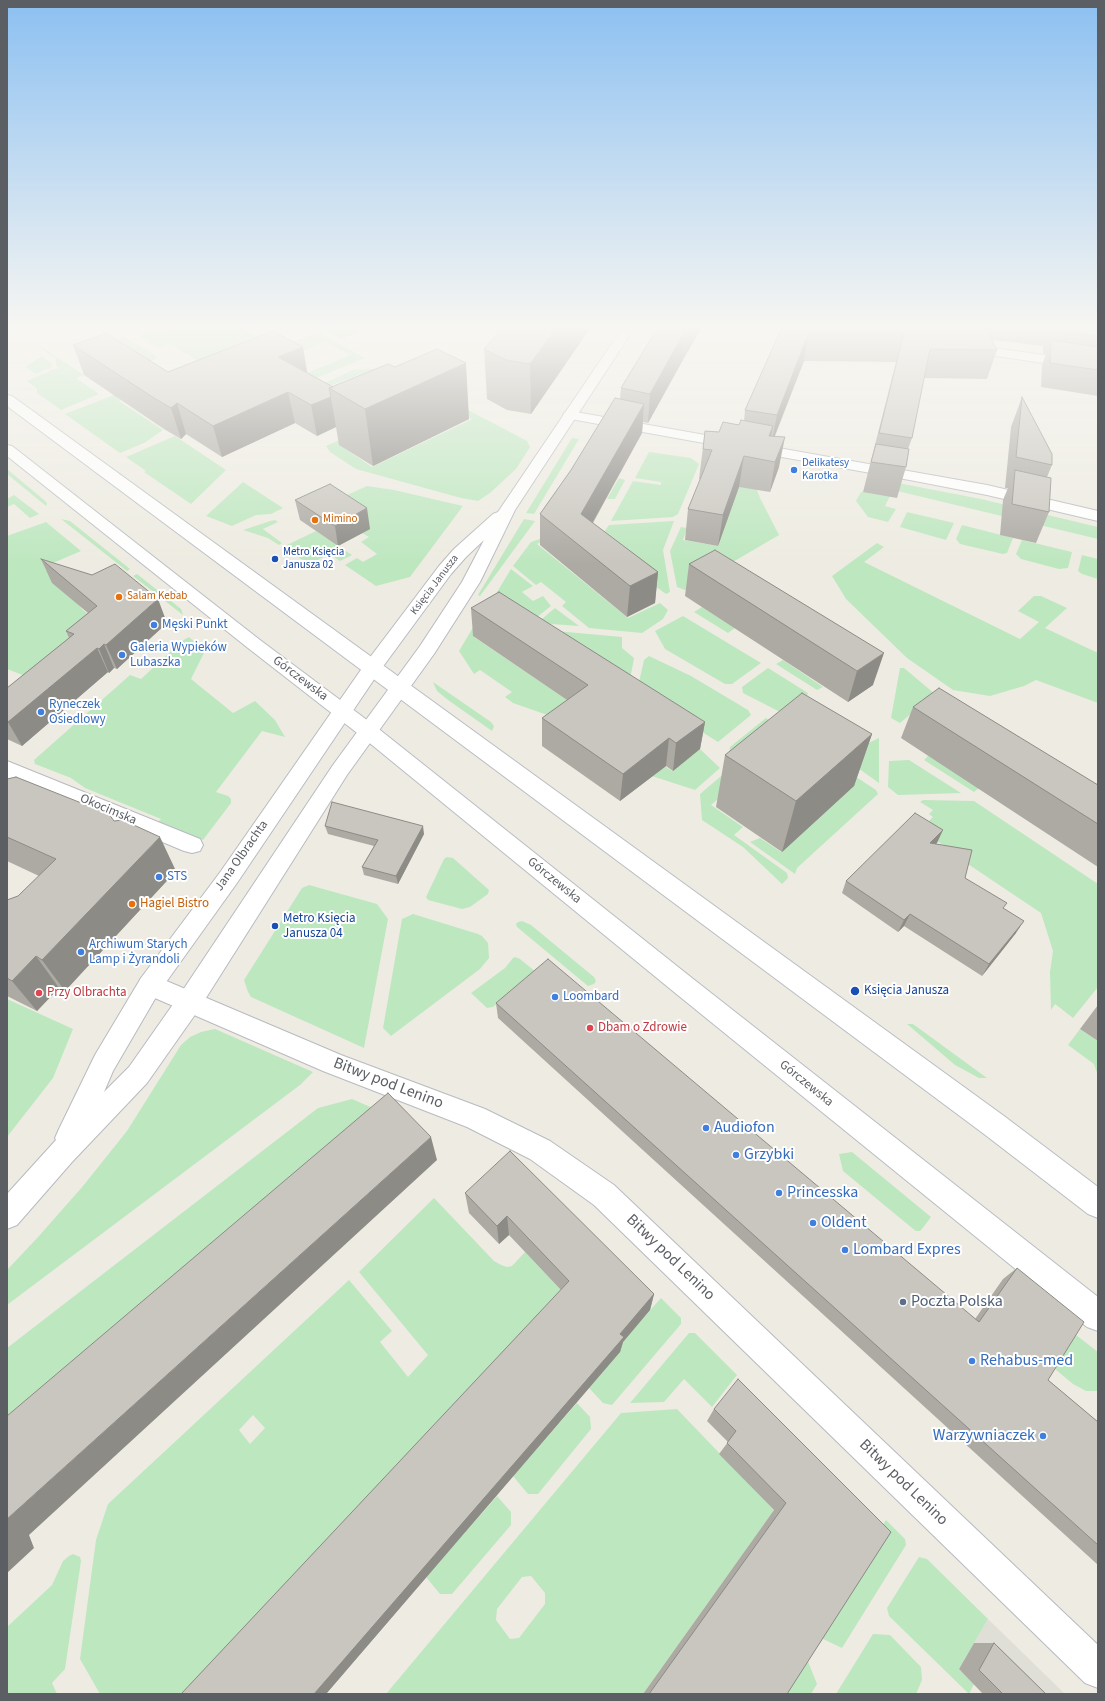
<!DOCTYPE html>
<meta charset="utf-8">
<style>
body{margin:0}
#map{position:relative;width:1105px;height:1701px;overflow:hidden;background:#eeece2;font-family:"Source Sans 3",sans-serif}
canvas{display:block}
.frame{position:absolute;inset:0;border:8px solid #5b5f64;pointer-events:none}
</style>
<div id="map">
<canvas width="1105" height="1701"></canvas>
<div class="frame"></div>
</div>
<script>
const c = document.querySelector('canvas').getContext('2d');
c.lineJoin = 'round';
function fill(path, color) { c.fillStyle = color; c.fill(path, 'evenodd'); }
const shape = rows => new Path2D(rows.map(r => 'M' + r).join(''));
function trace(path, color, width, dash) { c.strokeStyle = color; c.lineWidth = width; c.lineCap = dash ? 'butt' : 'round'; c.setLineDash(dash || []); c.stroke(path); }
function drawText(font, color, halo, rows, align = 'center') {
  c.font = font + ' "Source Sans 3",sans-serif'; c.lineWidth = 4; c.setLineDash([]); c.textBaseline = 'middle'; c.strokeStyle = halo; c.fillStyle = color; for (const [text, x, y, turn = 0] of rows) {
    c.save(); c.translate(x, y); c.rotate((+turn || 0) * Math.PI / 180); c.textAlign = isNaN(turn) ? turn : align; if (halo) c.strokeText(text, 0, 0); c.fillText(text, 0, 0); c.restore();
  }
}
fill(shape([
 [988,1619,1065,1694,1001,1694,974,1643]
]), '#dfded7');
fill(shape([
 [172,327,240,327,279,349,318,332,365,358,314,379,305,374,350,355,325,342,228,380,171,344,159,348,139,336,152,330,164,333],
 [318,327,352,327,359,332,341,339],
 [123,336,149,351,158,358,127,370,100,353],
 [38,346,40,346,84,375,76,378,99,394,61,410,37,393,37,389,27,381,54,369,58,369,55,360,56,359],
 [42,356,50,362,52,367,36,374,25,367],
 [368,369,378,369,358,375,324,388,316,387,353,370],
 [114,395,121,400,119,401,163,430,144,443,120,453,65,414],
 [451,401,527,441,530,447,516,469,490,493,478,501,461,498,356,469,330,452,326,446,374,425,383,430,344,448,372,467,472,419,444,404],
 [175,436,226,470,191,504,144,472,146,471,126,457],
 [572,438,579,439,534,514,526,513],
 [649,452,691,458,699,464,678,514,673,517,611,521,633,481,661,485,661,482,635,478],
 [747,463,760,498,779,535,685,590,677,587,670,551,681,527,687,528,683,540,718,546],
 [7,469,44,500,47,503,46,506,7,474],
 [619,478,625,480,615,499,607,499],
 [243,482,283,508,271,514,256,515,232,526,206,516],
 [893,482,981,499,1098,527,1098,539,893,490,885,506,896,509,888,522,868,517,856,501,861,492,872,490],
 [367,486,394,490,463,506,410,577,376,586,345,565,357,558,363,562,377,554,361,542,369,537,362,533,347,510,360,503,347,495],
 [14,495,39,514,30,518,14,504,7,507,7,499],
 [907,512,954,523,946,540,900,527],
 [61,519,70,521,130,569,127,571],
 [524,519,535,521,480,596,478,595],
 [275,520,278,522,263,529,282,543,279,545,268,538,243,530,270,521],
 [674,521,663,550,670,592,666,594,596,543,609,525],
 [46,522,81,551,46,566,82,609,105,628,38,681,7,669,7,536],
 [962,525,1013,538,1007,553,1003,554,960,544,956,539],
 [569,529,537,544,628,618,660,603,668,610,663,619,642,633,589,628,562,606,566,602,541,582,536,585,513,566,531,542],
 [316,531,352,555,340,561,329,554,312,563,301,559,283,547],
 [1022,540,1072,552,1068,568,1059,569,1021,559,1016,554],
 [877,543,884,547,864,562,1020,639,1039,622,1018,611,1034,596,1041,596,1067,608,1045,628,1098,653,1098,703,1036,680,1024,686,990,696,953,690,907,658,846,599,832,576],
 [1082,555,1098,559,1098,579,1082,574,1078,571],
 [511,569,533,586,522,592,533,601,543,596,551,606,532,621,494,597],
 [137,574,181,609,183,615,133,576],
 [702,607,735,628,728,633,694,612],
 [555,608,579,626,537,623],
 [683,616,761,663,732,684,725,684,665,649,655,631],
 [478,619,474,637,672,771,700,749,720,768,695,790,627,768,553,717,513,703,505,697,512,692,480,670,474,674,459,651],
 [545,630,622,637,622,648,634,658,629,685],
 [189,637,204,650,204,653,191,679,233,713,255,701,275,720,285,737,262,731,216,792,228,796,231,799,231,803,203,840,158,822,161,819,85,788,71,778,35,764,34,760,130,675,141,679,182,641],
 [649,656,691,676,748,710,751,715,718,742,637,691,644,660],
 [783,660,823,687,817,690,776,664],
 [768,668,808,693,806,699,780,712,743,693,742,687],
 [900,668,904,668,935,694,900,723,891,718],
 [433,682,491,722,494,726,492,731,448,700,437,691],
 [766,718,802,740,785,743,711,805,743,827,734,835,787,873,788,878,782,884,743,847,702,820,700,794,727,771,730,747],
 [879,738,879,783,841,756],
 [929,755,979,788,974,792,924,760],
 [909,760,961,793,898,795,888,787,889,761],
 [841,767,876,790,878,794,797,868,795,874,750,842,760,838,781,852,854,786],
 [923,800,974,801,1098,884,1098,987,1073,1018,1055,1004,1051,1010,1050,972,1053,951,1041,913,965,862,947,847,919,831,933,817,929,814,933,810,920,802],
 [447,857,453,858,489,890,488,894,470,907,462,909,428,900,426,897,444,859],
 [309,885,377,904,388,919,364,1048,251,997,248,992,244,980,302,888],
 [413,914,478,934,482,936,488,943,489,958,480,969,391,1036,383,1028,402,919],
 [522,921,531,925,594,977,596,981,594,984,588,986,517,927,516,924,518,922],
 [515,957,520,959,536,972,493,1007,487,1008,471,993,505,968,513,958],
 [7,999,73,1029,53,1078,7,1137],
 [907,1024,913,1024,987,1078,979,1078,955,1065],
 [215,1029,313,1072,300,1085,7,1305,7,1270,39,1236,83,1186,127,1131,181,1045,190,1037,201,1032],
 [1080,1029,1098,1041,1098,1076,1094,1064,1068,1045],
 [352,1099,396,1118,7,1453,7,1348,318,1108],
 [852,1152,931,1217,922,1229,920,1231,916,1231,912,1228,843,1171,839,1154],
 [434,1198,494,1261,501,1265,507,1267,512,1266,525,1252,568,1297,198,1694,100,1694,80,1659,96,1540,108,1504,349,1280,392,1331,380,1342,408,1377,428,1355,359,1272],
 [253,1415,265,1428,250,1444,239,1430],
 [661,1298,681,1318,681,1324,612,1405,603,1403,589,1388,620,1352,617,1348],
 [983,1309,1060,1360,1076,1335,1098,1352,1098,1391,1086,1391,1073,1384],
 [689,1333,695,1333,737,1375,712,1407,684,1379,664,1402,630,1403],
 [577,1403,590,1417,591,1429,538,1494,528,1494,513,1476],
 [677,1409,774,1510,643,1694,386,1694,621,1413],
 [531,1576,545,1593,545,1604,519,1638,510,1639,496,1620,497,1609,522,1577],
 [497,1496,511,1512,511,1525,452,1594,440,1594,426,1577],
 [886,1520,905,1539,906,1545,842,1648,821,1638,845,1584],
 [73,1554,80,1557,81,1561,65,1669,52,1683,57,1694,7,1694,7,1627,52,1585,63,1561,69,1556],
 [919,1557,927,1559,988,1619,959,1669,974,1684,969,1694,889,1616,887,1608],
 [873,1634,890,1635,921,1667,922,1680,916,1694,836,1694],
 [807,1659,817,1684,811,1694,772,1694]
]), '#bde7bf');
const minor = shape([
 [967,344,1098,363,1098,371,962,351,960,348,962,345,967,344],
 [570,411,987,485,1098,511,1098,521,987,495,915,481,565,418,563,415,565,412,570,411],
 [7,761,200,839,203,845,200,851,192,853,184,851,26,785,14,796,7,799,8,777,7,761],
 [150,974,341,1055,485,1109,550,1141,614,1185,1098,1645,1098,1688,1085,1683,594,1205,530,1159,467,1127,323,1071,141,992,138,985,141,978,150,974]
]);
const tertiary = shape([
 [623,327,635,327,515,510,480,582,434,654,347,775,199,1009,147,1083,72,1162,17,1225,7,1229,7,1194,56,1140,55,1138,59,1129,95,1055,141,978,221,871,365,664,439,566,454,549,493,514,498,512,623,327],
 [484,540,462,582,420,646,333,765,181,993,129,1067,104,1092,113,1071,159,992,237,883,379,672,451,574,466,557,484,540]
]);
const secondary = shape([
 [7,395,12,396,1004,1116,1098,1187,1098,1218,1088,1214,984,1134,7,406,7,395],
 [7,445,12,446,260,640,375,726,692,978,1098,1297,1098,1331,1087,1327,674,992,361,736,248,648,7,456,7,445]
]);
trace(minor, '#b8bac0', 2);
trace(tertiary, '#b8bac0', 2);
trace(secondary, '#b8bcc2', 2);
fill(minor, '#fff');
fill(tertiary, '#fff');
fill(secondary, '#fff');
fill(shape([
 [591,327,531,414,507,410,487,399,484,349],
 [680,327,702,327,684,358,684,356,684,358,648,423,643,422,642,433,593,523,658,572,655,603,627,617,540,545,540,514,571,470,620,399,621,388,681,328],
 [782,327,1098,327,1098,396,1041,387,1042,365,1046,354,1043,354,1043,346,992,340,997,350,987,379,924,378,912,438,908,449,906,467,897,498,863,492,896,362,804,361,775,436,779,467,770,492,739,487,718,546,685,540,688,509,700,479,699,479,705,431,719,432,739,425,744,421,745,410],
 [73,345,168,372,308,373,333,387,469,419,373,466,339,445,336,427,317,436,295,423,222,457,186,434,181,439,164,429,84,375],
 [1022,397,1052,465,1047,477,1049,512,1036,543,1000,535,1003,500,1008,488,1005,488,1011,427],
 [295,500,370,529,338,546,300,520],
 [715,550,873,685,848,702,685,596,689,564],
 [41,559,167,623,117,669,114,668,109,673,108,672,22,746,7,739,7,688,69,638,66,631,88,613,52,583],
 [471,608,705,722,700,749,673,771,666,766,620,801,542,746,542,718,567,700,473,636],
 [913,707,1098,785,1098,867,901,738],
 [872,734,854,786,782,852,716,807,725,755],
 [7,779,114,821,176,871,65,991,59,988,37,1011,7,996,7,900,18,896,39,876,7,861],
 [325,826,424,834,398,884,364,875,362,867,374,846,328,834],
 [937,843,936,844,965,878,1004,909,1016,933,982,976,904,926,898,932,842,893,846,881],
 [496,1003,975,1319,1003,1279,1017,1268,1048,1380,1098,1422,1098,1565,498,1018],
 [1098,1005,1098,1041,1080,1029],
 [465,1193,654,1294,650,1310,623,1342,620,1352,326,1694,181,1694,561,1290,509,1235,499,1244,469,1213],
 [714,1409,891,1532,787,1694,643,1694,774,1510,719,1454,728,1442,707,1421],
 [974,1643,994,1643,1046,1694,983,1694,959,1669]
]), '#adaaa4');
fill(shape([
 [557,327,591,327,531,414,530,364],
 [691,327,702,327,684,358,687,334],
 [686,329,684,358,648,423,650,394],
 [809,332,804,361,771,445,777,415],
 [303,347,308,377,278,357],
 [466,363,469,419,373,466,365,409],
 [288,392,295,423,222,457,213,426],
 [331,397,336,427,317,436,311,405],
 [177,403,186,434,181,439,171,408],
 [644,404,642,433,580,545,581,514],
 [773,426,767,456,769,436],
 [785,437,779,467,770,492,775,462],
 [744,456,739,487,718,546,723,515],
 [367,508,370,529,338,546,335,526],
 [658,572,655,603,627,617,630,586],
 [158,599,167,623,117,669,106,645],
 [104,644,114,668,109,673,99,649],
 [97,648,108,672,22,746,8,722],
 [884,653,873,685,848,702,857,671],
 [705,722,700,749,673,771,676,743],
 [872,734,854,786,782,852,796,801],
 [669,738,666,766,620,801,623,774],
 [423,826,424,834,398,884,396,876],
 [943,830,937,843,925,855,930,843],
 [160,837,176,871,65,991,42,960],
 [910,914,904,926,898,932,904,920],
 [1024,921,1016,933,982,976,989,964],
 [36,956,59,988,37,1011,12,981],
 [431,1137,437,1160,29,1535,34,1548,7,1573,7,1519],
 [507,1216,509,1235,499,1244,497,1226],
 [654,1294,650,1310,623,1342,620,1352,326,1694,314,1694]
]), '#8d8b86');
const building = shape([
 [503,327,557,327,530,364,506,360,484,349,503,327],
 [658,327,669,327,686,329,650,394,621,388,658,327],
 [686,327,691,327,687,334,686,329,686,330,686,327],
 [782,327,985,327,997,350,930,349,912,438,879,433,904,333,809,332,777,415,745,410,782,327],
 [1052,327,1098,327,1098,336,1052,330,1052,327],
 [273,331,303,347,278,357,333,387,329,388,331,397,311,405,288,392,213,426,177,403,171,408,154,398,73,345,106,333,168,372,273,331],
 [1051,340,1098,347,1098,370,1050,363,1051,340],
 [437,349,466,363,365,409,329,388,388,364,395,367,437,349],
 [1022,397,1052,454,1052,465,1016,457,1022,397],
 [615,398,644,404,581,514,658,572,630,586,540,514,571,470,615,398],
 [741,420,773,426,769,436,785,437,775,462,744,456,723,515,688,509,712,450,703,449,705,431,719,432,723,422,739,425,741,420],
 [876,444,909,449,906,467,871,462,876,444],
 [1015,470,1051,478,1049,512,1012,504,1015,470],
 [330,484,367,508,335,526,295,500,330,484],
 [715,550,884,653,857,671,689,564,715,550],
 [41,559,92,575,115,564,158,599,106,645,104,644,99,649,97,648,8,722,7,721,7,688,74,634,66,631,97,606,41,559],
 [499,592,705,722,676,743,669,738,623,774,542,718,588,685,471,608,499,592],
 [939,688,1098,785,1098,824,913,707,939,688],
 [802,693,872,734,796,801,725,755,802,693],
 [16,777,109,814,114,821,123,820,160,837,42,960,36,956,12,981,7,978,7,900,18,896,56,859,7,837,7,779,16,777],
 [332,802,423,826,396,876,362,867,378,840,325,826,332,802],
 [915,813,943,830,930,843,972,850,965,878,1007,903,1003,908,1024,921,989,964,910,914,904,920,846,881,915,813],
 [548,959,979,1322,1017,1268,1084,1322,1048,1380,1098,1422,1098,1545,496,1003,548,959],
 [388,1093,431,1137,7,1519,7,1416,388,1093],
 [510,1151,654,1294,620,1334,624,1337,314,1694,181,1694,569,1281,507,1216,497,1226,465,1193,510,1151],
 [738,1379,891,1532,787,1694,649,1694,786,1503,727,1443,736,1431,714,1409,738,1379],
 [994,1643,1046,1694,1003,1694,979,1670,994,1643]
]);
fill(building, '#c9c6bf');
trace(building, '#8d8b86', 1);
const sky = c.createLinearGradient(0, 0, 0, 565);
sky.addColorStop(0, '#8cc0f1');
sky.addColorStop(0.58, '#f7f6f2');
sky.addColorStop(1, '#f7f6f200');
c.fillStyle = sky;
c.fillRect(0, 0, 1105, 565);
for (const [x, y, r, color] of [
 [794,470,4,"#3f7fe0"],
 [315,520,4,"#e8710a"],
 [275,559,4,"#1a4fb4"],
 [119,597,4,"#e8710a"],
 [154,625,4,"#3f7fe0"],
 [122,655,4,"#3f7fe0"],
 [41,712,4,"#3f7fe0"],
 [159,877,4,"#3f7fe0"],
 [132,904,4,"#e8710a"],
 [275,926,4,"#1a4fb4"],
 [81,952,4,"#3f7fe0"],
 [855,991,5,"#1a4fb4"],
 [39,993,4,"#e0444e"],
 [555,997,4,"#3f7fe0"],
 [590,1028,4,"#e0444e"],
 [706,1128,4,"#3f7fe0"],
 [736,1155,4,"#3f7fe0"],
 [779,1193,4,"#3f7fe0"],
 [813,1223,4,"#3f7fe0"],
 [845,1250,4,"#3f7fe0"],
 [903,1302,4,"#5c6f8a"],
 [972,1361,4,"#3f7fe0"],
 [1043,1436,4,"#3f7fe0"]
]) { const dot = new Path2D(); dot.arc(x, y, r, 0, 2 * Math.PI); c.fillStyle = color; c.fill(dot); trace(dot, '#fff', 1.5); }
drawText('11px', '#366cbe', '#fff', [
 ["Delikatesy",802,464],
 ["Karotka",802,477]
], 'left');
drawText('11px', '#c56008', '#fff', [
 ["Mimino",323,520],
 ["Salam Kebab",127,597]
], 'left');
drawText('11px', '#164399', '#fff', [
 ["Metro Księcia",283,553],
 ["Janusza 02",283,566]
], 'left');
drawText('11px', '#5b5f64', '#fff', [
 ["Księcia Janusza",435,585,-53]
]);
drawText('13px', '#366cbe', '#fff', [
 ["Męski Punkt",162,625],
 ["Galeria Wypieków",130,648],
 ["Lubaszka",130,663],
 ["Ryneczek",49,705],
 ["Osiedlowy",49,720],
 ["STS",167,877],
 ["Archiwum Starych",89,945],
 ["Lamp i Żyrandoli",89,960],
 ["Loombard",563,997]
], 'left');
drawText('13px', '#5b5f64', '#fff', [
 ["Górczewska",300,679,37],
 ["Okocimska",108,810,23],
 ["Jana Olbrachta",242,856,-55],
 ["Górczewska",554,881,39],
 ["Górczewska",806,1084,39]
]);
drawText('13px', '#c56008', '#fff', [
 ["Hagiel Bistro",140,904]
], 'left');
drawText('13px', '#164399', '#fff', [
 ["Metro Księcia",283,919],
 ["Janusza 04",283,934],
 ["Księcia Janusza",864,991]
], 'left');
drawText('13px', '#be3a42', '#fff', [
 ["Przy Olbrachta",47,993],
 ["Dbam o Zdrowie",598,1028]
], 'left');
drawText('16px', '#5b5f64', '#fff', [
 ["Bitwy pod Lenino",388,1084,21],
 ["Bitwy pod Lenino",670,1258,44],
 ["Bitwy pod Lenino",903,1483,44]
]);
drawText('16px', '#366cbe', '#fff', [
 ["Audiofon",714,1128],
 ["Grzybki",744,1155],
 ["Princesska",787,1193],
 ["Oldent",821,1223],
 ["Lombard Expres",853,1250],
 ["Rehabus-med",980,1361],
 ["Warzywniaczek",1035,1436,"right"]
], 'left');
drawText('16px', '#4e5e75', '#fff', [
 ["Poczta Polska",911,1302]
], 'left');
</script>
